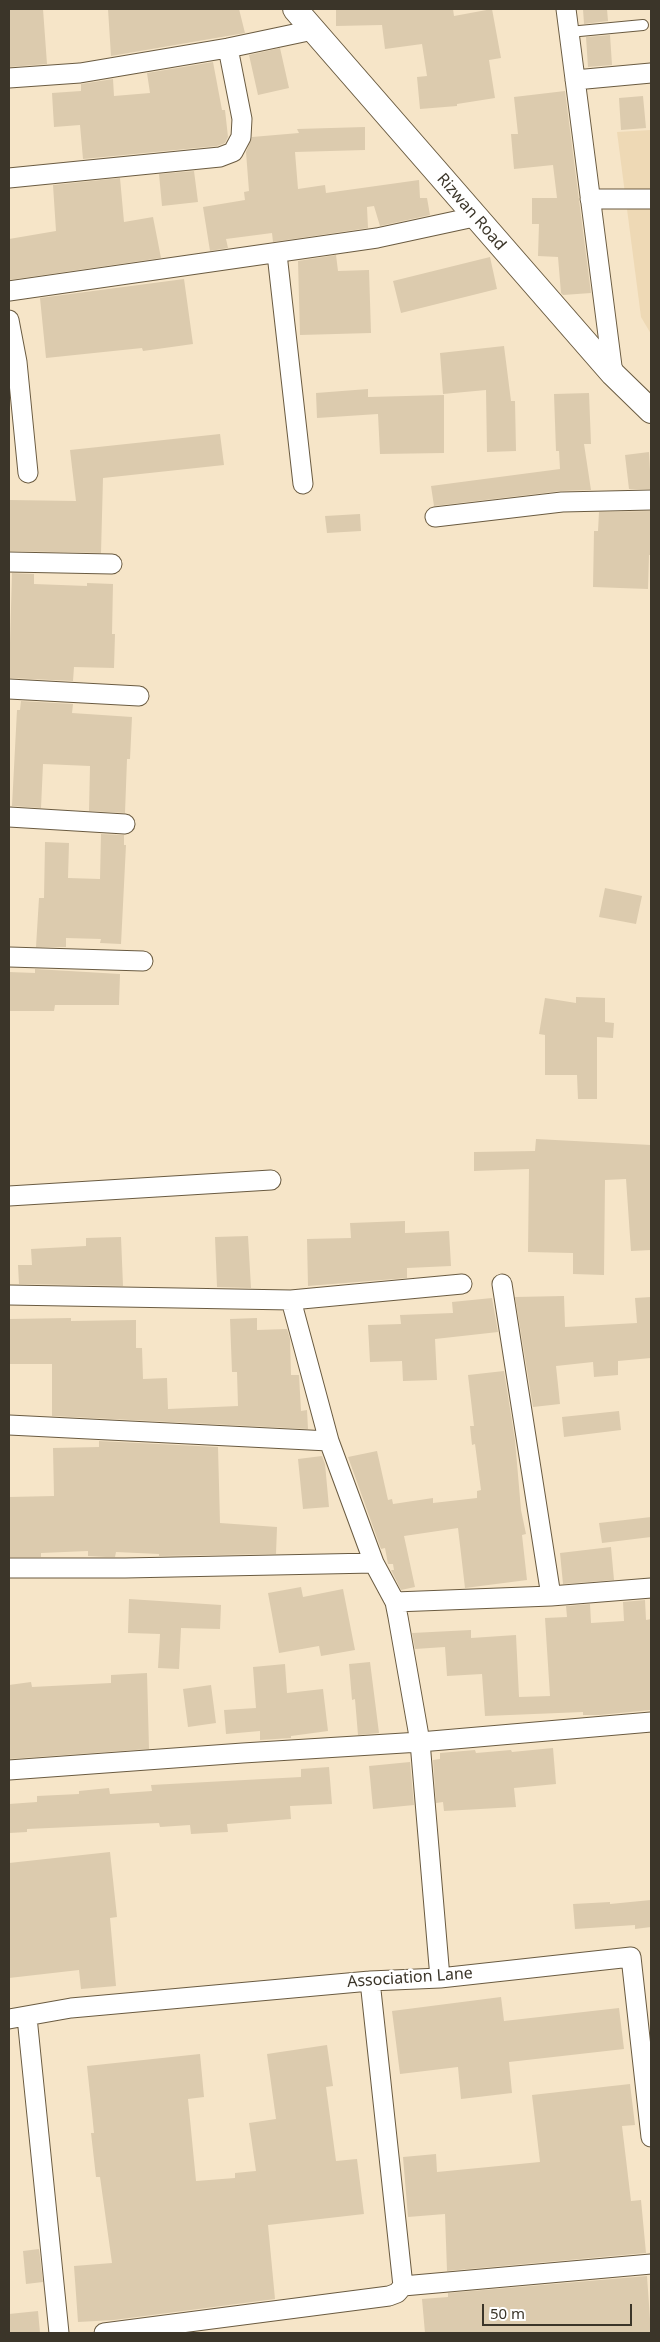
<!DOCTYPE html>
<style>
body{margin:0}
#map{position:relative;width:660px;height:2342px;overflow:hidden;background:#f6e5c8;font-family:"Noto Sans",sans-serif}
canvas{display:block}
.frame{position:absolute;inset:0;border:10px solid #3b3529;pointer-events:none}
.scale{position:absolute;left:482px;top:2304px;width:150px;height:22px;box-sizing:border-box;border:2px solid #3b3529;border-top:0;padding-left:6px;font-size:15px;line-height:18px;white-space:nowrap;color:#3b3529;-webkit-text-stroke:4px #fff;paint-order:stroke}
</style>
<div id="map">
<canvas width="660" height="2342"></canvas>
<div class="frame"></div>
<div class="scale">50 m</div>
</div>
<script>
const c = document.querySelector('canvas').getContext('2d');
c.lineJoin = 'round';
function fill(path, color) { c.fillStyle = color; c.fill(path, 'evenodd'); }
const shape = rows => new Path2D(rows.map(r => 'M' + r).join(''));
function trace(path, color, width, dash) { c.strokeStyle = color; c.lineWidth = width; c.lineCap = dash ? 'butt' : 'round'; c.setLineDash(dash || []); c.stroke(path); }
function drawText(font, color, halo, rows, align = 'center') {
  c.font = font + ' "Noto Sans",sans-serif'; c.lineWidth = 5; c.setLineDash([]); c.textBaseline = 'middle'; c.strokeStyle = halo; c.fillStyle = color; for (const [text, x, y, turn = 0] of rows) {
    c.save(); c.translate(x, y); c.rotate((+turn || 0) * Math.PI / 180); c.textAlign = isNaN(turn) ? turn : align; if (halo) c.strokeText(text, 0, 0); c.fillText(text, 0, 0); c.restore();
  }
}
fill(shape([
 [651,130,651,334,641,317,617,132]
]), '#eed9b5');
fill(shape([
 [9,9,43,9,47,64,9,67],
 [108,9,239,9,245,33,111,56],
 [336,9,453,9,454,16,492,9,501,58,489,60,495,98,457,104,457,106,420,109,417,77,427,76,422,44,385,49,382,25,336,26],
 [583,9,607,9,608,21,584,24],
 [610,35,612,65,588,67,586,37],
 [280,48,289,88,258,95,249,55],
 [213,62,222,110,225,110,228,137,225,143,217,146,83,159,80,125,54,127,52,93,81,91,81,84,113,79,114,96,150,93,147,73],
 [565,91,591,293,563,295,561,293,558,257,538,256,539,224,532,224,532,198,557,198,553,165,514,169,511,134,518,134,514,97],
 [643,96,646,128,621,130,619,98],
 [365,127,365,150,295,152,298,189,325,185,326,193,419,180,420,198,427,198,430,215,380,226,374,206,367,207,368,228,273,242,272,233,226,239,228,248,210,251,203,207,245,200,244,192,249,191,246,152,252,137,299,133,297,129],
 [194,171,198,202,162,206,159,174],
 [120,178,124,222,153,217,161,258,9,280,9,239,56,231,53,185],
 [336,255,338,271,369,270,371,333,300,335,298,261],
 [490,257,497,289,401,313,393,281],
 [184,279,193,344,143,351,142,348,46,358,40,298],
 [504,346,511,401,515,401,516,451,487,452,486,390,443,394,440,353],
 [368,389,368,397,444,395,444,453,380,454,378,414,317,418,316,393],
 [589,393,591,444,584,444,591,490,561,491,434,506,431,486,560,469,559,451,556,451,554,394],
 [220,434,224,465,103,478,101,553,9,551,9,500,76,501,70,450],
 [649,452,651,489,629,489,625,455],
 [651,511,651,555,649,555,648,589,593,587,594,531,598,531,599,512],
 [360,514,361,531,327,533,325,516],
 [12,573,34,574,34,584,87,586,87,583,113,584,112,634,115,634,114,668,74,667,73,681,9,678],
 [21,701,73,704,72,713,132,717,130,759,127,759,125,813,89,811,90,766,43,764,41,808,12,806,17,710,20,710],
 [101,834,124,835,124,845,126,845,121,944,100,943,101,939,66,938,66,947,36,947,39,898,44,898,45,842,69,843,68,878,100,879],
 [605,888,642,896,636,924,599,917],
 [35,969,120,974,119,1005,55,1005,54,1011,9,1011,9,972,35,973],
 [576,997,605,998,605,1022,614,1023,613,1038,597,1037,597,1099,578,1099,577,1075,545,1075,545,1035,539,1034,545,998,576,1003],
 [536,1139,651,1145,651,1250,631,1251,626,1179,605,1180,604,1275,573,1274,573,1253,528,1252,529,1169,474,1171,474,1152,535,1151],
 [405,1221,405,1233,449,1231,451,1266,407,1268,407,1278,308,1286,307,1239,351,1238,350,1223],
 [248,1236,251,1288,217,1287,215,1237],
 [121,1237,123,1286,19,1284,18,1265,32,1265,31,1249,86,1246,86,1238],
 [564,1296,565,1327,637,1323,635,1298,651,1297,651,1358,618,1361,618,1375,594,1377,593,1362,556,1366,560,1404,533,1407,515,1297],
 [492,1298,498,1332,435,1339,437,1380,403,1381,402,1361,370,1362,368,1325,401,1324,400,1315,453,1313,452,1302],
 [71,1318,71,1321,136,1320,136,1348,142,1348,143,1379,167,1378,168,1409,238,1406,237,1372,232,1372,230,1319,257,1318,257,1330,287,1329,290,1339,291,1375,299,1375,301,1411,307,1410,308,1429,52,1416,52,1364,9,1364,9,1319],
 [504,1371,515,1440,521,1510,526,1534,522,1535,527,1580,465,1588,458,1528,404,1536,415,1587,401,1590,391,1570,394,1570,393,1564,388,1564,385,1548,381,1549,348,1457,377,1451,388,1500,392,1499,393,1504,433,1498,433,1503,477,1498,477,1491,481,1490,475,1444,472,1445,470,1426,474,1426,468,1375],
 [619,1411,621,1430,564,1437,562,1417],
 [99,1441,218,1447,220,1523,277,1527,276,1554,159,1556,159,1554,116,1552,115,1557,106,1557,88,1556,88,1551,41,1553,41,1557,9,1557,9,1497,54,1496,53,1448,99,1447],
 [322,1456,325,1464,329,1507,303,1509,298,1459],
 [651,1517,651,1537,602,1543,599,1523],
 [611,1547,614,1580,563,1584,560,1553],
 [301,1587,303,1597,343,1589,355,1650,321,1656,319,1646,279,1653,268,1593],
 [129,1599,221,1605,220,1629,181,1628,179,1669,158,1668,160,1634,128,1633],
 [645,1600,646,1620,651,1619,651,1710,599,1715,583,1715,583,1712,485,1716,482,1674,447,1676,445,1647,415,1649,412,1633,471,1630,471,1638,516,1635,519,1697,550,1696,545,1618,567,1617,566,1606,590,1604,591,1623,624,1621,623,1602],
 [370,1662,379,1733,358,1735,355,1699,352,1700,349,1664],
 [285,1664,287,1693,323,1689,328,1731,291,1736,291,1738,260,1740,260,1731,226,1734,224,1710,256,1708,253,1667],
 [147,1673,149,1749,9,1759,9,1685,31,1682,32,1687,111,1683,111,1675],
 [211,1685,216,1723,188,1727,183,1689],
 [553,1748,556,1784,514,1788,516,1807,444,1811,443,1802,436,1803,433,1760,440,1759,440,1753,475,1750,476,1753,511,1750,512,1752],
 [410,1762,414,1805,373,1809,369,1766],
 [329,1767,332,1804,290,1806,291,1819,227,1824,228,1832,191,1834,190,1825,160,1827,159,1823,27,1829,27,1832,9,1833,9,1804,37,1802,37,1796,79,1794,79,1791,109,1788,110,1794,152,1791,151,1785,301,1777,301,1769],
 [110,1852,117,1917,110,1918,116,1986,81,1989,79,1970,9,1978,9,1863],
 [651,1900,651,1927,635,1929,635,1925,575,1929,573,1904,610,1902,610,1904],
 [501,1997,504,2021,619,2008,624,2049,509,2062,512,2093,461,2099,458,2067,400,2074,392,2011],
 [327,2045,333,2086,326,2087,336,2161,357,2159,364,2214,268,2225,275,2299,114,2320,78,2322,74,2266,112,2263,100,2177,96,2177,91,2133,94,2133,87,2066,200,2054,204,2097,188,2099,196,2181,235,2178,235,2173,256,2171,249,2123,276,2119,267,2054],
 [630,2084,635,2125,622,2126,631,2201,641,2200,646,2253,447,2271,445,2214,408,2217,403,2157,436,2154,437,2172,540,2162,532,2095],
 [39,2249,43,2282,26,2284,23,2251],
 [647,2276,651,2333,425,2333,422,2299,448,2297,448,2293],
 [38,2311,40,2333,9,2333,9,2314]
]), '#dccbae');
const service = shape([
 [569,32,643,25]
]);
const minor = shape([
 [566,9,613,374],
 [9,78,80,73,228,48,313,30],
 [575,80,651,73],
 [9,178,220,157,233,152,241,137,242,119,228,48],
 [590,199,651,199],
 [277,254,303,484],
 [9,291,377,238,474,217],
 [9,320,17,362,28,473],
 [435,517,562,502,651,500],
 [9,562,112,564],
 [9,689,139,696],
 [9,817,125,824],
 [9,957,143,961],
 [9,1196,271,1180],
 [502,1284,551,1596],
 [9,1295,291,1300,462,1284],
 [9,1425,329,1441,291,1300],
 [329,1441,374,1563,395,1602,398,1617,420,1742,440,1978],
 [9,1568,125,1568,374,1563],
 [395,1602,551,1596,651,1588],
 [9,1770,243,1753,420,1742,651,1722],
 [27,2017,59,2333],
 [9,2019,71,2008,370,1981,440,1978,631,1957,651,2137],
 [403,2286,651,2264],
 [104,2333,389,2296,397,2293,403,2286,370,1981]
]);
const tertiary = shape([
 [295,9,613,374,651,411]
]);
trace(service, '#6a5b41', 12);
trace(minor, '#6a5b41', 21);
trace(tertiary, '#6a5b41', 26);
trace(service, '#fff', 10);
trace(minor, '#fff', 19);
trace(tertiary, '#fff', 24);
drawText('16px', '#3b3529', '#fff', [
 ["Rizwan Road",471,212,49],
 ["Association Lane",410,1978,-4]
]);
</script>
